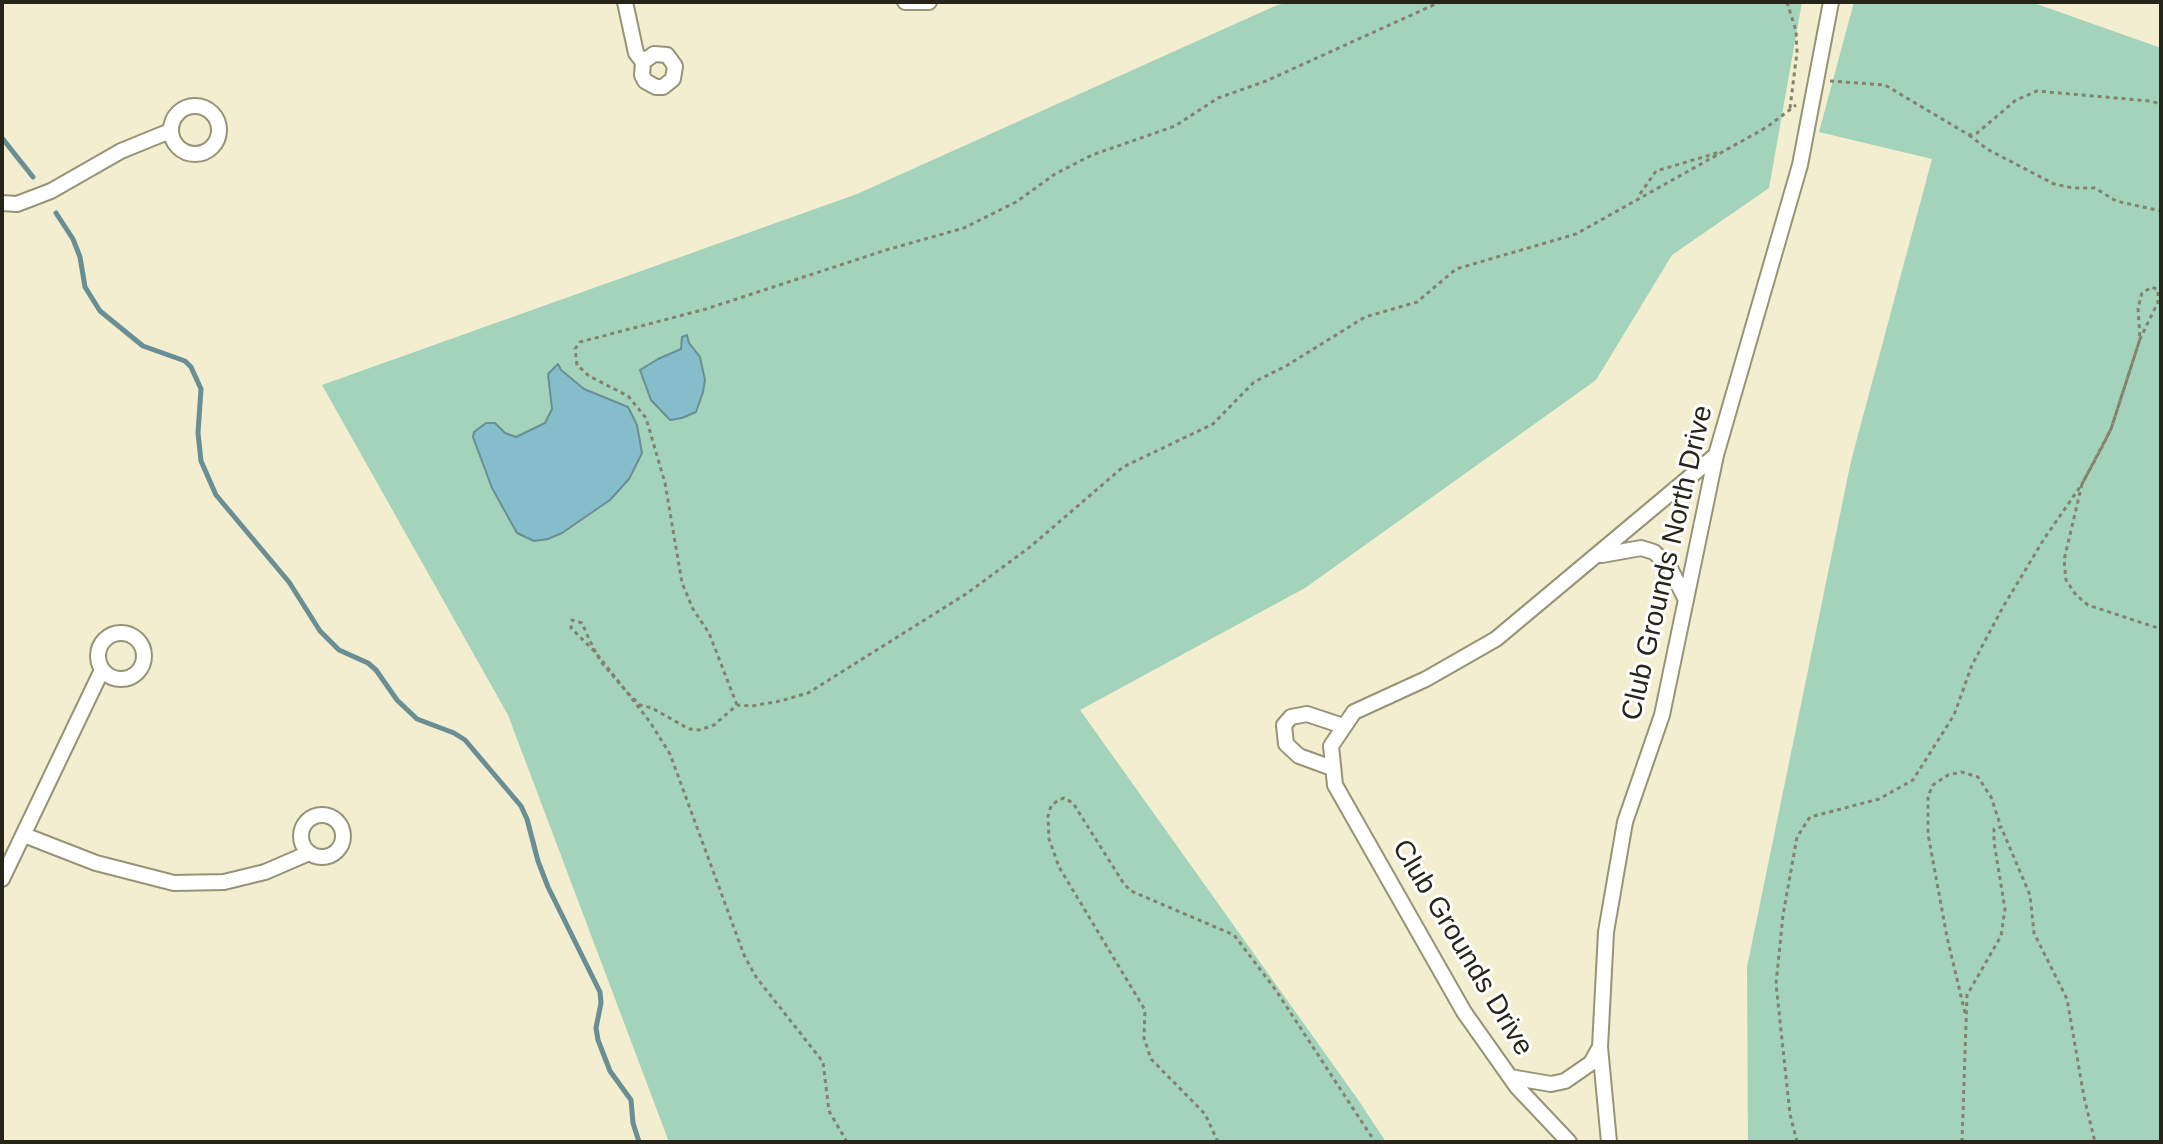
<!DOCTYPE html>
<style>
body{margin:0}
#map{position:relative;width:2163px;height:1144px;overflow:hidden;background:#f2eecf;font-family:Helvetica,sans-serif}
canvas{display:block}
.frame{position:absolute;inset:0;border:4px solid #27251a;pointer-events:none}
</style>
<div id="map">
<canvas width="2163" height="1144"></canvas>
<div class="frame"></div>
</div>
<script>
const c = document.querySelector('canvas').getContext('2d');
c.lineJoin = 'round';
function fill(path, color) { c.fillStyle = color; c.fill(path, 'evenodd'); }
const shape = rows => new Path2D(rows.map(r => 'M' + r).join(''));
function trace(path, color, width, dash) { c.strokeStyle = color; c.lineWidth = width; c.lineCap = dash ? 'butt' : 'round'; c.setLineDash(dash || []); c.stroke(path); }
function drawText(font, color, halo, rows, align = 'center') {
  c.font = font + ' Helvetica,sans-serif'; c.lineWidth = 6; c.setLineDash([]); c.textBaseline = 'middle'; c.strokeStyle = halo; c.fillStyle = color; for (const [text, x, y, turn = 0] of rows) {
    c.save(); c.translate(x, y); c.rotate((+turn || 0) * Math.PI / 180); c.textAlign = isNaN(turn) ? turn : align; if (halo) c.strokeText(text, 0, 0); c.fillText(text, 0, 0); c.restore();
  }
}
fill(shape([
 [1289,2,1802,2,1769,188,1672,255,1596,380,1305,588,1080,710,1359,1101,1386,1142,669,1142,508,715,322,385,857,194,1275,6],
 [1854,2,2031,2,2161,48,2161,1142,1748,1142,1747,967,1851,461,1932,159,1819,132]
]), '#a3d3bb');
const water = shape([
 [687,335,689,343,700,357,705,380,703,392,696,412,682,418,670,420,651,400,640,370,658,359,681,349,682,337,687,335],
 [558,364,561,370,584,389,628,407,637,425,642,453,629,479,610,500,562,533,548,539,534,541,517,533,492,488,473,437,474,432,486,423,495,423,505,433,516,437,545,423,552,409,548,374,558,364]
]);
fill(water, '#85bdca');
trace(water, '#698f95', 2);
trace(shape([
 [2,138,33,177],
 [56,213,73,239,80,257,85,287,100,311,143,346,185,361,191,367,201,389,198,433,201,461,216,495,289,582,320,631,339,650,368,663,376,670,397,700,417,719,454,733,465,740,521,806,527,819,538,861,548,887,600,992,601,1003,596,1028,598,1040,610,1071,631,1100,633,1123,639,1142]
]), '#698f95', 5);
const street = shape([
 [625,2,636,53,643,62,642,75,645,81,656,87,663,87,673,79,675,66,667,55,654,54,643,62],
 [905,2,929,2],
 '171 130a24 24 0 1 1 48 0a24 24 0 1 1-48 0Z',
 [2,203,17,204,51,191,121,151,170,131],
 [1602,555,1641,548,1654,552,1669,566,1686,600],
 '98 656a23 23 0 1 1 46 0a23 23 0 1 1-46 0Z',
 [1332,768,1299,756,1286,744,1284,725,1291,717,1307,714,1343,726],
 '301 836a21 21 0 1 1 42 0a21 21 0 1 1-42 0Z',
 [24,835,96,863,174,883,224,882,265,872,309,853],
 [2,879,102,670],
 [1510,1077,1551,1084,1565,1081,1591,1063,1600,1047],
 [1569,1142,1517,1087,1464,1012,1335,785,1331,746,1354,712,1426,679,1496,639,1716,455],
 [1609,1142,1600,1047,1606,932,1625,822,1662,715,1716,455,1800,165,1831,2]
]);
trace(street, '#979376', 18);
trace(shape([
 [1787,2,1796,31,1797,52,1790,108],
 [1830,81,1885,85,1969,135,1977,133,2016,100,2037,91,2150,101,2161,104],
 [1969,135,1987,149,2054,184,2073,188,2095,188,2116,201,2161,211],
 [1640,194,1656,171,1720,152],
 [737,705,709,633,693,609,682,583,665,483,646,418,628,396,589,376,577,365,575,349,580,342,706,309,886,250,964,228,1016,202,1055,174,1092,155,1175,126,1218,98,1266,81,1440,2],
 [1965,1013,1947,937,1928,834,1928,796,1933,785,1948,775,1962,772,1978,777,1991,797,2001,827],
 [847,1142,829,1111,823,1062,756,977,744,955,670,754,650,722,626,691,596,653,571,628,572,620,582,623,589,639,596,653,601,662,626,691,640,705,652,708,689,729,699,730,714,725,737,705,752,706,780,701,808,693,966,594,1030,547,1123,467,1213,424,1254,382,1286,366,1365,317,1417,302,1456,269,1576,234,1767,127,1796,105],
 [1218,1142,1205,1114,1151,1059,1144,1038,1145,1010,1059,867,1049,839,1048,816,1051,806,1057,801,1064,798,1073,803,1124,884,1131,891,1234,935,1275,989,1375,1142],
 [1797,1142,1790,1114,1776,984,1783,915,1797,837,1810,817,1879,799,1913,780,1954,715,1972,665,2003,607,2044,539,2082,484,2102,447,2111,429,2121,398,2140,339,2138,308,2142,293,2152,287,2158,290,2158,302,2140,339,2111,429,2082,484,2064,560,2066,580,2076,595,2088,605,2161,629],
 [1962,1142,1967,995,2001,936,2005,909,1994,842,1994,829,2001,827,2030,895,2034,933,2067,999,2084,1097,2095,1142]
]), '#84816d', 3, [4, 4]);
trace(street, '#fff', 14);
drawText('28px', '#27251a', '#fff', [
 ["Club Grounds North Drive",1668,563,-77],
 ["Club Grounds Drive",1462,948,59]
]);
</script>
